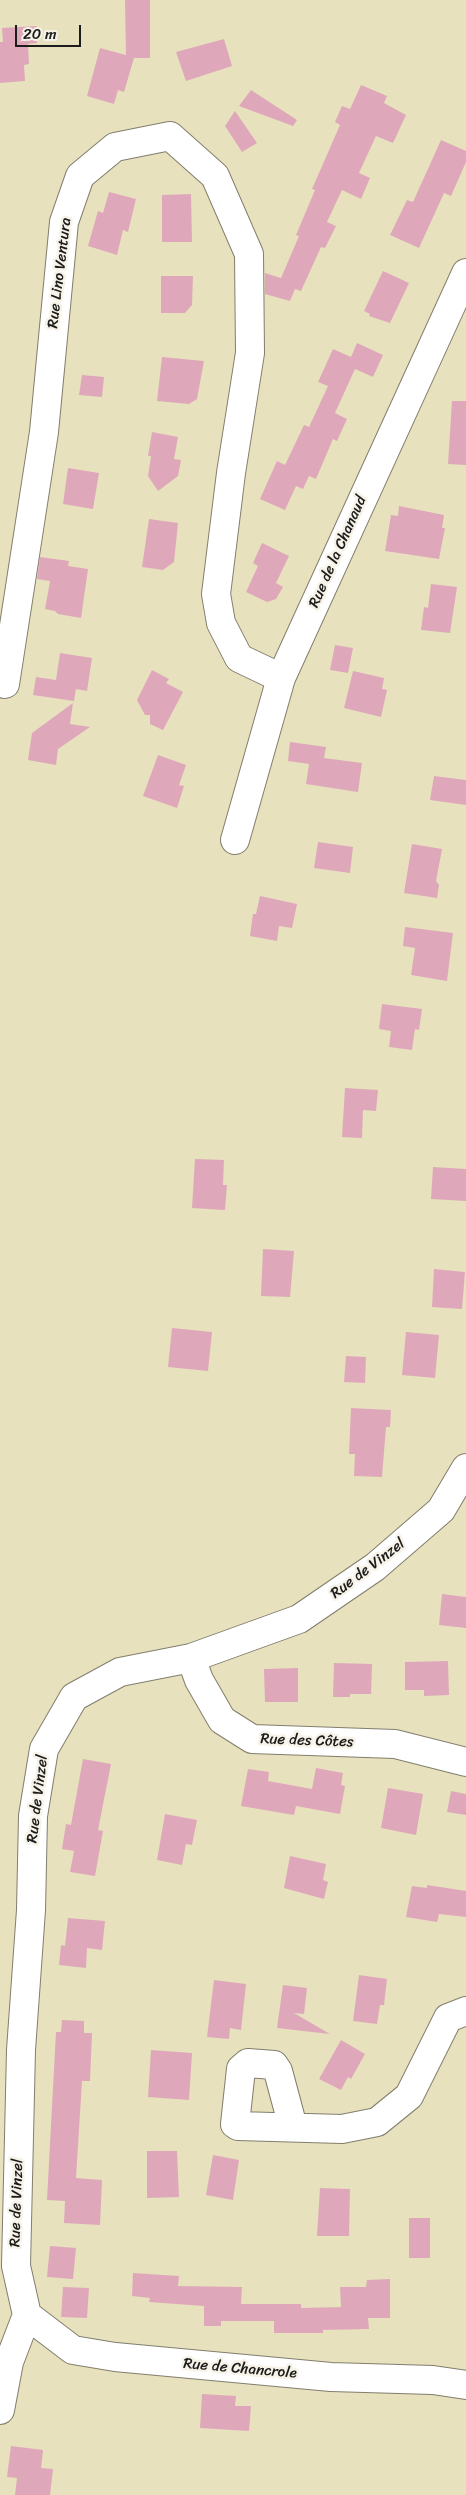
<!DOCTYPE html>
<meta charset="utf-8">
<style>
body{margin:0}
#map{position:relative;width:466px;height:2495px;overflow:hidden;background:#e7e1be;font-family:Sriracha,sans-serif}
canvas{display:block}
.scale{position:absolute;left:15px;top:25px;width:66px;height:22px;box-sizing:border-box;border:2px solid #1c1c1c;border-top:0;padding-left:6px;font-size:15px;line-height:18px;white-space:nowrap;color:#1c1c1c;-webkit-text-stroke:4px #f7f3e8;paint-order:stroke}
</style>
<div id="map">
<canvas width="466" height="2495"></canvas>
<div class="scale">20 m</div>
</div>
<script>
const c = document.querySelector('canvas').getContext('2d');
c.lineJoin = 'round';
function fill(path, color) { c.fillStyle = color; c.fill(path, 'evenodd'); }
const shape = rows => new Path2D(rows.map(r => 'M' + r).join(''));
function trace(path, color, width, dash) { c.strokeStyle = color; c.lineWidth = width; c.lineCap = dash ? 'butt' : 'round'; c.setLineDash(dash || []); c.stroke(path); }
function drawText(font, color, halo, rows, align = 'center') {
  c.font = font + ' Sriracha,sans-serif'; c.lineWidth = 5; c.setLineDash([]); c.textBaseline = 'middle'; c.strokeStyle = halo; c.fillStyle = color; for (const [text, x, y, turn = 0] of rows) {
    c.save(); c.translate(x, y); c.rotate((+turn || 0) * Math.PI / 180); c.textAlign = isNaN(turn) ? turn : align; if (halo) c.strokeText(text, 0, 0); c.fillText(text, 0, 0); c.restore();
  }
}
fill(shape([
 [125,0,150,0,150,58,134,58,124,92,118,90,114,104,87,96,100,48,126,55],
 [37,26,37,43,28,44,29,64,24,65,25,81,0,83,0,42,3,42,2,28],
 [224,39,232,66,186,81,176,52],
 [361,85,387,96,384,103,406,115,393,143,376,136,359,173,370,178,361,199,342,190,327,222,336,226,325,248,321,247,301,291,295,289,290,301,265,294,265,273,281,278,299,236,296,235,315,190,312,189,340,125,335,122,342,106,350,109],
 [251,90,297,120,293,126,239,106],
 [235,111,257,143,242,152,225,126],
 [441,140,466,151,466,162,451,196,444,193,419,248,390,235,407,200,413,202],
 [109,192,136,199,128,232,123,230,117,255,88,246,98,211,103,213],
 [191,194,192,242,162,242,162,195],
 [383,271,409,283,390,323,369,316,370,314,364,311],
 [161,276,193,276,192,305,185,313,161,313],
 [357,343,383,355,373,377,355,369,335,413,347,419,337,441,333,439,316,479,309,476,303,489,296,486,285,510,260,499,277,461,285,465,304,425,309,427,328,386,318,382,333,349,351,357],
 [162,357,204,361,197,399,189,404,157,401],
 [82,375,104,377,102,397,79,395],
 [452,401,466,401,466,465,448,464],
 [152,432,178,437,174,459,181,460,178,476,158,491,148,476,151,456,148,456],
 [68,468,99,473,93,509,63,504],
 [399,506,444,515,442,528,445,528,439,559,385,551,391,515,398,516],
 [149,519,178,523,174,562,163,570,142,567],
 [262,543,289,556,276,583,283,587,276,599,267,602,246,592,258,566,253,563],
 [40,557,69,561,68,566,88,569,81,618,58,614,55,611,45,609,50,581,37,579],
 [431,584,457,587,450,633,421,630,424,607,428,608],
 [335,645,353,648,348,673,330,670],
 [60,653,92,658,87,691,76,689,74,701,33,695,36,677,56,680],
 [152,670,169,679,166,683,183,692,163,730,150,724,150,715,145,715,137,700],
 [353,671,384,678,382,689,387,690,381,717,344,708],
 [73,703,70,724,90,727,58,749,56,765,28,760,32,733],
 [290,742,326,747,324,758,362,763,358,792,306,784,309,764,288,761],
 [158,755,186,765,179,785,184,786,177,808,143,796],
 [434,776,466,780,466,805,430,800],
 [318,842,353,847,350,873,314,868],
 [412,844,442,849,436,881,439,885,437,898,404,893],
 [260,896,297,904,292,928,279,926,277,941,250,936,253,914,256,914],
 [405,927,453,933,447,981,411,975,415,948,403,946],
 [382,1004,422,1009,419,1030,415,1029,412,1050,389,1047,391,1031,379,1029],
 [345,1088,378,1090,376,1111,363,1110,362,1138,342,1137],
 [195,1159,224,1160,223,1185,227,1185,225,1210,192,1208],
 [433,1167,466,1169,466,1201,431,1199],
 [263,1249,294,1251,290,1297,261,1296],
 [434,1269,465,1272,462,1309,432,1307],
 [172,1328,212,1332,208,1371,168,1367],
 [406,1332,439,1335,435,1378,402,1375],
 [346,1356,366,1357,365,1383,344,1382],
 [351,1408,391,1410,390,1427,386,1427,382,1477,354,1476,355,1454,349,1454],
 [442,1594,466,1597,466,1628,439,1625],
 [448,1661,449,1695,424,1696,424,1690,405,1690,405,1662],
 [334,1663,372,1664,371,1694,350,1694,350,1697,333,1697],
 [298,1668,298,1702,265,1702,264,1669],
 [83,1759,111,1764,98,1830,103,1831,95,1876,70,1872,74,1851,62,1849,66,1824,71,1825],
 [316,1768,343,1773,341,1785,345,1786,340,1814,296,1806,294,1815,241,1806,248,1769,269,1772,268,1781,312,1789],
 [388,1788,423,1794,416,1835,381,1828],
 [451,1791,466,1794,466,1815,447,1812],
 [165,1814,197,1820,192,1845,186,1844,182,1865,157,1860],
 [290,1856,326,1864,323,1880,328,1882,324,1899,284,1888],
 [427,1885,466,1891,466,1917,439,1914,437,1922,406,1917,412,1886,427,1888],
 [68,1918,105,1921,102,1950,87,1948,86,1968,59,1965,61,1945,65,1946],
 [359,1975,387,1979,384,2005,380,2005,377,2024,353,2021],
 [214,1980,246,1984,241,2030,230,2028,229,2039,207,2037],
 [283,1985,307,1988,304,2014,294,2013,330,2034,277,2028],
 [62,2020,84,2021,84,2033,92,2033,90,2081,82,2081,76,2178,102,2180,100,2225,64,2223,65,2201,47,2200,56,2032,61,2032],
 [341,2040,365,2054,351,2079,348,2077,341,2090,319,2079],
 [151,2050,192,2053,189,2100,148,2097],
 [147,2151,177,2151,179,2197,147,2198],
 [213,2155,239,2160,233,2200,206,2195],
 [320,2188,350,2189,349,2236,317,2236],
 [409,2218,430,2218,430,2258,409,2258],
 [50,2246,76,2248,73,2279,47,2277],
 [133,2273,179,2276,178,2286,242,2287,241,2304,301,2304,301,2308,341,2307,340,2287,366,2287,367,2280,390,2279,390,2318,368,2318,369,2329,323,2330,323,2333,274,2333,274,2321,221,2321,221,2326,204,2326,204,2306,149,2302,150,2298,132,2296],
 [63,2287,89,2288,87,2318,61,2317],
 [202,2394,236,2396,235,2406,251,2406,249,2431,200,2428],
 [11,2446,43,2450,41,2468,53,2469,50,2495,15,2495,17,2478,7,2477]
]), '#dfa8ba');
const minor = shape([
 [5,684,44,432,64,222,80,176,115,147,170,136,215,176,249,254,250,353,231,473,216,594,221,623,239,658,281,678],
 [235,840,281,678,466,273],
 [191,1658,199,1680,222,1720,252,1739,395,1744,466,1762],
 [293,2127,278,2071,274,2065,248,2063,241,2069,235,2124,238,2126,342,2129,377,2122,409,2096,448,2018,466,2011],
 [27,2315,16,2266,21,2050,31,1910,33,1816,44,1749,74,1697,120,1672,191,1658,299,1619,375,1567,441,1510,466,1468],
 [27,2315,73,2350,115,2357,331,2377,433,2380,466,2385],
 [0,2410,9,2362,27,2315]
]);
trace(minor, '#827e6d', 30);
trace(minor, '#fff', 28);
drawText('15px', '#1c1c1c', '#f7f3e8', [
 ["Rue Lino Ventura",60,273,-83],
 ["Rue de la Chanaud",338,552,-66],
 ["Rue de Vinzel",368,1569,-37],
 ["Rue des Côtes",307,1741,2],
 ["Rue de Vinzel",38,1799,-83],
 ["Rue de Vinzel",17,2203,-88],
 ["Rue de Chancrole",240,2369,5]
]);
</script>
